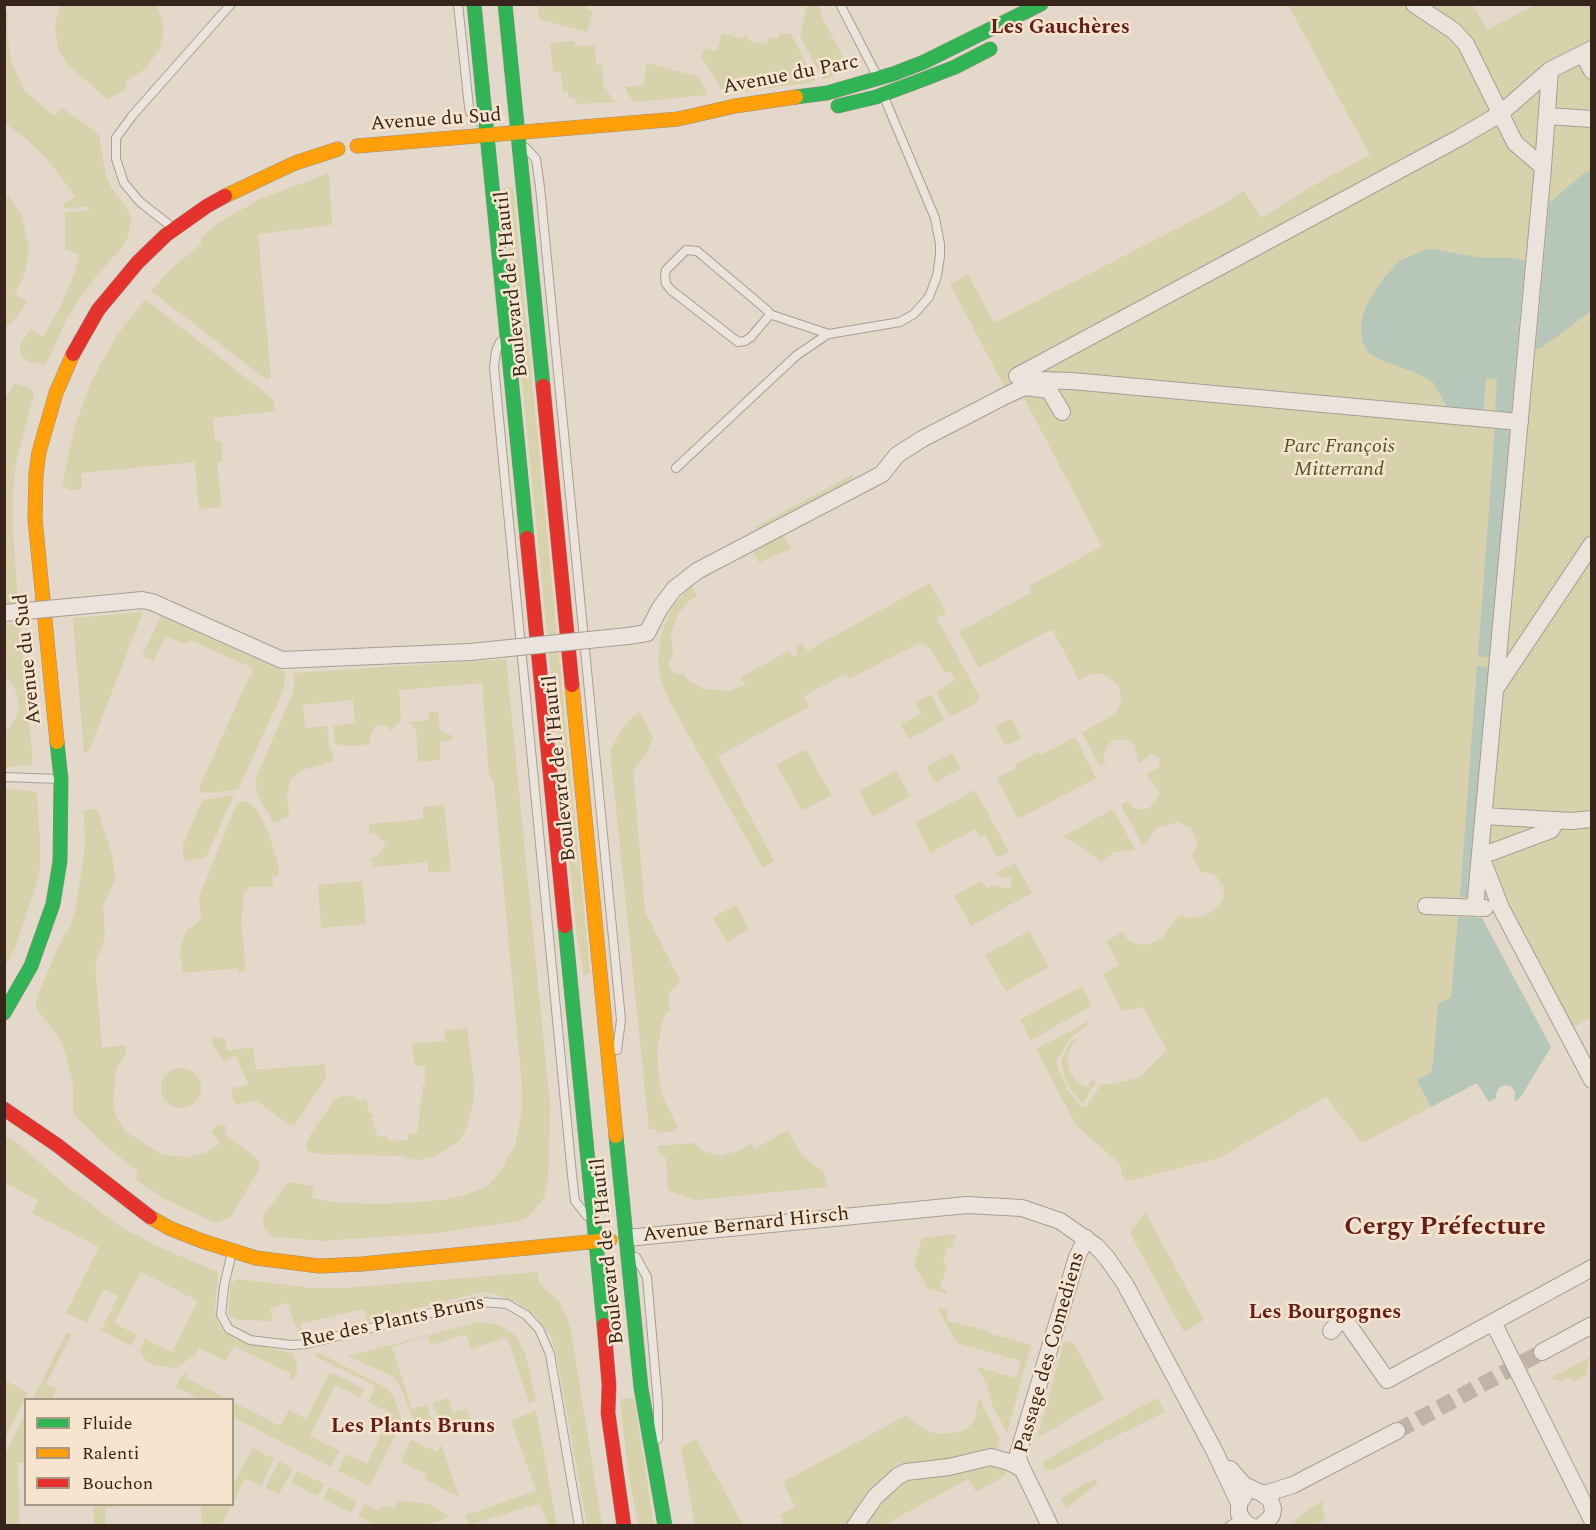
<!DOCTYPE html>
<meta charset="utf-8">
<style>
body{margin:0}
#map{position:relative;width:1596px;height:1530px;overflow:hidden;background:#e4d8ca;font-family:Spectral,serif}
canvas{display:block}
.frame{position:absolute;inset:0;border:6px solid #37251c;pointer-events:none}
.legend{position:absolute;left:24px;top:1398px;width:210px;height:108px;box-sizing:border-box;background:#f6e4ce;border:2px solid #aa9887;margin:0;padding:8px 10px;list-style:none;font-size:18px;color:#37251c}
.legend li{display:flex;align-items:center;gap:12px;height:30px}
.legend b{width:30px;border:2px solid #aa9887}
</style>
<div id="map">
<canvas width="1596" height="1530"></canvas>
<div class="frame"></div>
<ul class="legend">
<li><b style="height:8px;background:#30b455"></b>Fluide</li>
<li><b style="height:8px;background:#ff9f0a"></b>Ralenti</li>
<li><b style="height:8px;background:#e5322d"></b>Bouchon</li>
</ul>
</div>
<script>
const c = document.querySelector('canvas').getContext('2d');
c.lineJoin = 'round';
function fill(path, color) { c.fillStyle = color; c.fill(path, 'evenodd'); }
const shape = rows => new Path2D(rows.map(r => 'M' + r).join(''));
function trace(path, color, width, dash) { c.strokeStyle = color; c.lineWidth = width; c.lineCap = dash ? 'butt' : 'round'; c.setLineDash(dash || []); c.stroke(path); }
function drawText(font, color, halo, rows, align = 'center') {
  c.font = font + ' Spectral,serif'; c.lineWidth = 5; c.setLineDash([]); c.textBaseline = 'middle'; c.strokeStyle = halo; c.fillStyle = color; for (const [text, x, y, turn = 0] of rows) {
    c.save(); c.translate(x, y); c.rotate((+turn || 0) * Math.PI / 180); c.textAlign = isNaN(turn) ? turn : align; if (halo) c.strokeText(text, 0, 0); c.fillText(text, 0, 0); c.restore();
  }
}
fill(shape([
 [60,5,157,5,164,30,160,49,145,69,126,81,126,89,108,100,69,66,58,49,55,25],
 [538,5,587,5,586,9,593,11,587,32,539,19],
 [807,5,819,5,823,19,843,57,842,65,839,72,833,76,823,79,800,36],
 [1288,5,1473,5,1487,30,1535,5,1591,5,1591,1018,1575,1026,1572,1025,1508,904,1482,918,1551,1047,1520,1098,1515,1101,1515,1090,1511,1086,1504,1085,1497,1089,1496,1098,1489,1102,1477,1083,1362,1143,1326,1097,1219,1158,1127,1181,1122,1175,1120,1164,1076,1125,1036,1049,1089,1021,1090,1023,1071,1037,1057,1060,1057,1066,1069,1092,1082,1107,1087,1106,1101,1084,1114,1084,1140,1077,1167,1050,1143,1007,1122,1011,1103,974,1119,965,1106,941,1123,932,1128,940,1136,944,1145,945,1161,939,1173,923,1175,923,1173,920,1182,915,1185,918,1205,916,1219,905,1223,898,1224,887,1214,874,1201,872,1192,855,1196,849,1197,841,1191,828,1178,822,1157,828,1145,844,1142,844,1121,805,1127,802,1133,808,1141,809,1149,808,1155,802,1159,794,1159,790,1146,774,1159,768,1160,761,1158,757,1152,754,1148,755,1144,761,1139,763,1134,744,1129,740,1121,739,1113,740,1107,746,1103,757,1106,762,1100,766,1082,733,1117,712,1121,701,1119,685,1101,673,1091,674,1079,680,1052,629,979,668,959,632,1032,592,1029,586,1102,546,1024,398,1013,403,950,284,968,275,994,323,1215,209,1244,191,1261,218,1316,184,1370,155],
 [4,12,8,12,7,33,11,60,24,90,54,116,62,108,94,130,99,136,106,176,112,189,129,212,131,220,127,239,121,249,97,275,79,299,66,321,45,365,30,362,23,357,20,352,21,343,31,329,43,337,59,310,74,274,79,254,65,250,65,212,89,211,89,207,65,208,63,205,75,197,68,186,47,159,25,138,5,123],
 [722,33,743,39,745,35,749,36,748,40,766,45,770,38,778,38,780,33,791,34,815,80,808,83,725,94,701,57,704,48,717,51],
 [575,41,575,46,595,45,596,65,602,65,603,85,615,102,576,104,576,100,573,97,568,97,568,92,563,92,561,73,553,71,550,43],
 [647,63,699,77,707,95,635,102,629,96,625,87,643,85],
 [329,173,332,225,258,234,271,377,267,380,151,291,173,267,201,244,201,237,220,222,258,200],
 [503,187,513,187,590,973,584,975,577,939],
 [9,196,22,217,29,248,25,274,15,294,27,302,14,321,8,326,4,325,4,199],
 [145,299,274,400,275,411,213,418,215,441,221,441,223,461,217,463,222,507,199,509,195,462,81,473,82,489,71,490,62,486,75,425,92,380,116,337],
 [15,383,30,388,34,394,16,462,13,496,13,527,18,606,5,607,4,400],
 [852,475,855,481,758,533,755,527],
 [784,535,791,549,774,555,759,563,753,552],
 [930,583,946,613,937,618,979,696,977,702,954,715,949,715,936,692,955,680,950,672,944,672,931,649,923,644,917,644,849,679,846,674,804,696,809,707,718,756,774,861,763,868,670,702,662,683,658,665,659,647,664,626,671,609,691,585,697,596,689,601,678,614,671,635,672,650,674,654,668,663,671,671,676,674,684,674,688,680,703,689,728,691,745,685,741,677,789,651,793,656,796,656,798,654,795,647,802,643,807,651],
 [143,612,89,751,84,753,73,618],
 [161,616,286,672,283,691,238,790,208,793,200,792,201,789,199,788,250,675,253,675,251,667,190,640,184,644,166,636,153,661,142,656],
 [16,623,20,624,33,764,5,768,5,731,11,726,16,717,19,706,17,695,13,685,5,677,5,624],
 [506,659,550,1105,549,1163,547,1186,544,1198,527,1218,518,1221,438,1233,323,1241,276,1237,269,1234,264,1228,263,1216,287,1184,294,1182,314,1187,312,1198,339,1203,385,1204,443,1200,462,1196,488,1186,499,1173,515,1146,522,1110,522,1086,494,784,489,776,482,683,399,690,401,722,395,726,392,732,387,726,381,725,375,726,370,737,370,744,351,746,335,744,333,726,355,723,353,700,303,705,305,728,327,726,329,744,334,756,332,761,300,771,290,780,287,796,289,816,274,824,258,796,255,784,257,775,293,693,295,673],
 [931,694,944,720,909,739,901,724,922,713,915,703],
 [438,711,440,731,453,736,453,740,440,741,440,760,418,762,416,729,408,722,429,720,429,712],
 [640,712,653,737,648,752,633,771,645,912,681,982,673,988,668,995,670,1011,666,1013,662,1024,657,1051,659,1081,663,1097,678,1127,674,1131,658,1133,656,1129,649,1129,610,750,623,728,630,719],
 [1011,718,1022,738,1006,746,995,727],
 [1075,737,1096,778,1018,819,997,778,1016,768,1016,764,1038,752,1041,755],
 [806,749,831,795,802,811,777,765],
 [952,753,961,768,935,783,926,767],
 [896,771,910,796,873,817,859,791],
 [5,788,35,792,37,795,40,841,40,868,35,889,15,948,5,967],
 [975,790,1009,852,997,858,985,835,980,837,975,829,930,853,915,823],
 [234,795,206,857,188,861,185,859,183,854,183,845,201,803,203,800],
 [246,801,258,811,269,834,279,867,278,876,272,877,273,887,251,887,244,893,241,923,246,971,239,972,238,968,183,973,180,952,182,941,187,930,197,923,201,918,199,898,201,892,236,805,239,802],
 [444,805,451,871,429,873,427,862,373,867,372,858,377,857,386,844,374,833,369,834,369,824,423,819,423,807],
 [97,809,112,854,115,880,103,906,105,938,95,965,102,1048,125,1045,126,1054,116,1069,113,1105,117,1119,126,1132,159,1153,172,1156,189,1157,207,1152,220,1143,211,1132,219,1124,227,1127,224,1134,258,1159,260,1164,257,1173,230,1218,215,1223,163,1198,136,1180,138,1172,97,1138,76,1117,73,1112,73,1085,66,1055,59,1037,36,1008,37,997,63,936,70,927,76,907,85,847,84,810],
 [1113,809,1135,849,1133,850,1114,852,1101,862,1076,843,1062,837],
 [1015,863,1032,893,971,926,954,896,981,881,987,888,997,885,1004,888,1011,887,1012,879,1007,876,1003,878,995,873],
 [362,881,366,924,321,928,318,885],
 [736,905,749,929,727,942,713,918],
 [1029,931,1049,967,1006,991,985,955],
 [1082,986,1092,1006,1031,1040,1020,1020],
 [467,1028,475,1088,472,1108,466,1129,459,1141,435,1156,419,1160,408,1159,403,1156,319,1154,308,1151,306,1146,310,1135,335,1099,343,1096,355,1097,359,1101,365,1099,368,1103,367,1106,369,1113,373,1114,372,1120,378,1137,387,1136,389,1141,408,1140,409,1134,417,1133,420,1115,419,1110,422,1101,420,1098,423,1096,422,1086,425,1084,426,1077,424,1074,427,1067,415,1065,412,1044,445,1041,445,1030],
 [1088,1029,1073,1043,1067,1057,1070,1072,1079,1084,1090,1088,1088,1087,1092,1080,1096,1082,1084,1102,1081,1102,1071,1090,1065,1078,1061,1060,1069,1044],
 [225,1037,227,1051,253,1047,256,1070,325,1064,326,1078,294,1125,289,1124,255,1100,237,1105,233,1100,232,1088,249,1085,235,1055,224,1061,212,1043,213,1038],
 '161 1088a20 20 0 1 1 40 0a20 20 0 1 1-40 0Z',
 [787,1130,802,1156,823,1171,827,1187,696,1200,668,1190,666,1158,659,1153,657,1146,694,1143,702,1151,721,1156,740,1150,750,1143,755,1149],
 [4,1137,15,1141,65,1185,121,1227,163,1249,216,1271,218,1274,215,1306,216,1319,223,1331,236,1340,284,1351,293,1354,297,1365,297,1372,293,1380,289,1378,291,1374,234,1346,226,1361,199,1348,196,1354,176,1368,156,1365,146,1361,140,1351,145,1339,172,1352,198,1301,141,1272,114,1323,137,1335,131,1346,101,1330,118,1296,104,1289,87,1323,66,1313,99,1247,32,1213,38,1200,5,1183],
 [1145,1212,1204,1320,1184,1332,1130,1233],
 [956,1234,952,1248,948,1247,943,1264,947,1265,940,1288,947,1290,946,1294,931,1288,930,1292,914,1265,922,1238],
 [538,1272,539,1283,560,1302,570,1325,602,1525,587,1525,556,1353,550,1335,534,1314,516,1302,491,1293,482,1292,367,1321,364,1309,300,1324,303,1337,293,1320,288,1303,270,1309,273,1321,238,1320,229,1316,228,1312,231,1283,238,1279,312,1288,345,1288],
 [937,1307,948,1310,946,1321,989,1331,988,1333,1031,1345,1007,1433,992,1405,987,1385,977,1367,1016,1378,1021,1361,957,1343],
 [479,1322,499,1325,515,1335,525,1352,536,1400,529,1403,507,1337,471,1349,466,1334,431,1345,427,1336,392,1347,412,1409,427,1405,432,1421,432,1425,429,1427,415,1425,401,1388,394,1377,348,1356],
 [67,1332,72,1334,46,1384,56,1389,51,1399,33,1399],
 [1064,1341,1074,1344,1104,1399,1037,1438],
 [317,1352,387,1388,394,1398,402,1421,370,1486,338,1471,346,1454,367,1464,391,1413,368,1402,376,1386,315,1356],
 [1590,1357,1586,1375,1576,1381,1566,1377,1561,1381,1551,1378],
 [188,1372,185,1378,228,1399,199,1399,176,1387,181,1376],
 [330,1372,364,1389,360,1397,335,1385,310,1436,339,1451,331,1467,233,1417,233,1402,280,1426,289,1410,306,1419],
 [5,1380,28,1393,5,1439],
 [979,1397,1000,1439,998,1447,980,1454,890,1473,870,1491,859,1504,847,1525,783,1525,780,1515,795,1507,783,1482,907,1415,919,1426,929,1431,939,1434,959,1432,968,1428,975,1418],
 [448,1398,453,1413,467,1409,471,1420,469,1425,450,1431,441,1426,432,1403],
 [634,1398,654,1525,638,1525,628,1472,620,1399],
 [1157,1398,1165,1412,1106,1441,1057,1468,1046,1471,1042,1462],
 [536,1411,557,1525,548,1525,540,1503,469,1525,466,1515,536,1491,511,1420],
 [25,1414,25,1463,18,1463,19,1525,5,1525,5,1455],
 [696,1439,743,1525,695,1525,681,1447],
 [411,1440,437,1452,441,1444,459,1497,425,1479,427,1474,401,1462],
 [252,1448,274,1459,261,1486,245,1478,233,1504,233,1485],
 [279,1461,293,1469,279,1494,265,1488],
 [986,1464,1006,1469,1006,1475,976,1492,968,1479,884,1525,862,1526,868,1516,899,1484,908,1479],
 [297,1471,324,1484,318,1496,291,1483],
 [1095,1480,1099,1482,1066,1509,1061,1499,1083,1484],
 [329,1487,357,1501,351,1513,323,1499],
 [1325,1500,1322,1507,1325,1519,1316,1525,1294,1525,1295,1521,1309,1509],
 [404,1501,429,1504,450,1517,427,1525,370,1526,371,1523,358,1516,364,1504,377,1510,386,1506,394,1509,397,1502],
 [216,1504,221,1507,223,1505,232,1505,221,1525,202,1525,201,1506,106,1507,105,1525,94,1525,94,1505]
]), '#d7d1ac');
fill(shape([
 [1591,170,1591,311,1541,348,1536,349,1549,203,1583,174],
 [1433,249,1482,258,1515,258,1525,261,1511,415,1495,414,1497,379,1486,378,1483,412,1448,409,1433,382,1414,372,1383,361,1369,353,1363,343,1361,332,1362,317,1367,304,1384,278,1399,261,1422,251],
 [1495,427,1510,428,1490,658,1478,656],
 [1477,666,1489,667,1468,897,1460,897],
 [1458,917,1482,918,1551,1047,1520,1098,1515,1101,1515,1092,1511,1086,1506,1085,1500,1087,1496,1093,1496,1098,1489,1102,1477,1083,1431,1107,1417,1080,1432,1072,1438,1004,1451,997]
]), '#b6c7ba');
trace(shape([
 [1397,1431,1542,1352]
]), '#c1b4a7', 16, [16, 8]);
const lane = shape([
 [458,4,469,107,470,112,480,122],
 [840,4,877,76],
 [526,148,536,159,540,187,621,1020,617,1050],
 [172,227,140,202,124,183,116,159,116,138,132,116,231,4],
 [769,314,768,317,751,337,745,341,738,342,671,290,666,284,665,276,666,270,686,250,697,251,768,311,769,314,829,334,900,322,914,314,929,297,937,276,940,256,940,244,935,218,884,97],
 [500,342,496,351,494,367,572,1175,575,1201,587,1216],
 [676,468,797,355,828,334],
 [4,777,58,779],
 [232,1252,224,1286,221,1315,229,1329,250,1340,291,1345,306,1344,471,1303,483,1302,507,1304,526,1315,539,1329,550,1354,579,1526],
 [636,1257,647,1277,658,1404,658,1439],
 [1229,1526,1241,1519]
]);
const street = shape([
 [1414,4,1454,31,1466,44,1515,143,1543,167],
 [1583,54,1592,71],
 [1547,116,1592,119],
 [1017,376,1459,138,1500,114,1550,70,1592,49],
 [1036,380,1072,381,1520,422],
 [90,605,142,600,152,602,282,660,470,652],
 [628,636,647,633,660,608,674,589,697,571,882,474,897,455,922,439,1005,396,1024,387,1049,390,1062,412],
 [1496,688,1592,544],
 [1484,816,1571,821,1592,819],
 [1557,820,1551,830,1492,852,1480,854,1501,908,1592,1080],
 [1426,906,1485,908],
 [1475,908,1543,167,1550,70],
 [627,1238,967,1205,1022,1208,1060,1221,1096,1246,1107,1258,1125,1284,1214,1450,1239,1503],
 [1493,1322,1592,1520],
 [1331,1331,1343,1317,1387,1380,1592,1268],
 [1542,1352,1592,1325],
 [1230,1469,1244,1485,1261,1493,1270,1499,1273,1509,1272,1515,1269,1519,1261,1526],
 [1264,1494,1293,1485,1397,1431],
 [1244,1496,1239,1503,1239,1514,1245,1523,1251,1526],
 [855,1526,875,1497,898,1476,906,1472,949,1467,991,1457,1009,1462,1022,1469],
 [1050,1526,1019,1462,1018,1454,1077,1257,1086,1238]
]);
const fast = shape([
 [474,4,527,538],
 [505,4,543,386],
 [796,97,827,93,893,74,924,62,1041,4],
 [838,106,876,97,919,81,955,67,990,49],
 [565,926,604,1325],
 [4,1013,31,966,53,904,60,861,61,779,57,742],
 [616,1136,641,1388,665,1526]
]);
const slow = shape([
 [357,146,678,119,735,106,796,97],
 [225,196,295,163,338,149],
 [572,685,616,1136],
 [57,742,35,519,36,474,39,452,56,393,73,354],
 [150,1217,169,1228,202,1241,256,1258,319,1266,362,1264,610,1240]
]);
const jam = shape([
 [73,354,98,310,138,262,166,235,207,206,225,196],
 [543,386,572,685],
 [527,538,565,926],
 [4,1109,57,1145,150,1217],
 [604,1325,609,1385,608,1413,624,1526]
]);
trace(lane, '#a89d94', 10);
trace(street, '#a89d94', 18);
trace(fast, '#988d83', 15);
trace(slow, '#988d83', 15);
trace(jam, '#988d83', 15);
trace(lane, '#ebe4dc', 8);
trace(street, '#ebe4dc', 16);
trace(fast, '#30b455', 14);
trace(slow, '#ff9f0a', 14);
trace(jam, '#e5322d', 14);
const streetBridge = shape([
 [4,613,90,605],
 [470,652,628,636]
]);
trace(streetBridge, '#a89d94', 18, []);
trace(streetBridge, '#ebe4dc', 16);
drawText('20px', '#37251c', '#f6e4ce', [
 ["Avenue du Parc",791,76,-11],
 ["Avenue du Sud",436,121,-4],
 ["Boulevard de l'Hautil",513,284,-96],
 ["Avenue du Sud",29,659,-96],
 ["Boulevard de l'Hautil",561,768,-96],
 ["Avenue Bernard Hirsch",746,1226,-6],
 ["Boulevard de l'Hautil",609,1251,-96],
 ["Rue des Plants Bruns",393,1323,-12],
 ["Passage des Comediens",1051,1353,-74]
]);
drawText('italic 20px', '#4f5322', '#f6e4ce', [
 ["Parc François",1339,448],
 ["Mitterrand",1339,471]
]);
drawText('bold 21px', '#641e1a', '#f6e4ce', [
 ["Les Gauchères",1060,29],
 ["Les Bourgognes",1325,1314],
 ["Les Plants Bruns",413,1428]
]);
drawText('bold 26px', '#641e1a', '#f6e4ce', [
 ["Cergy Préfecture",1445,1229]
]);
</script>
